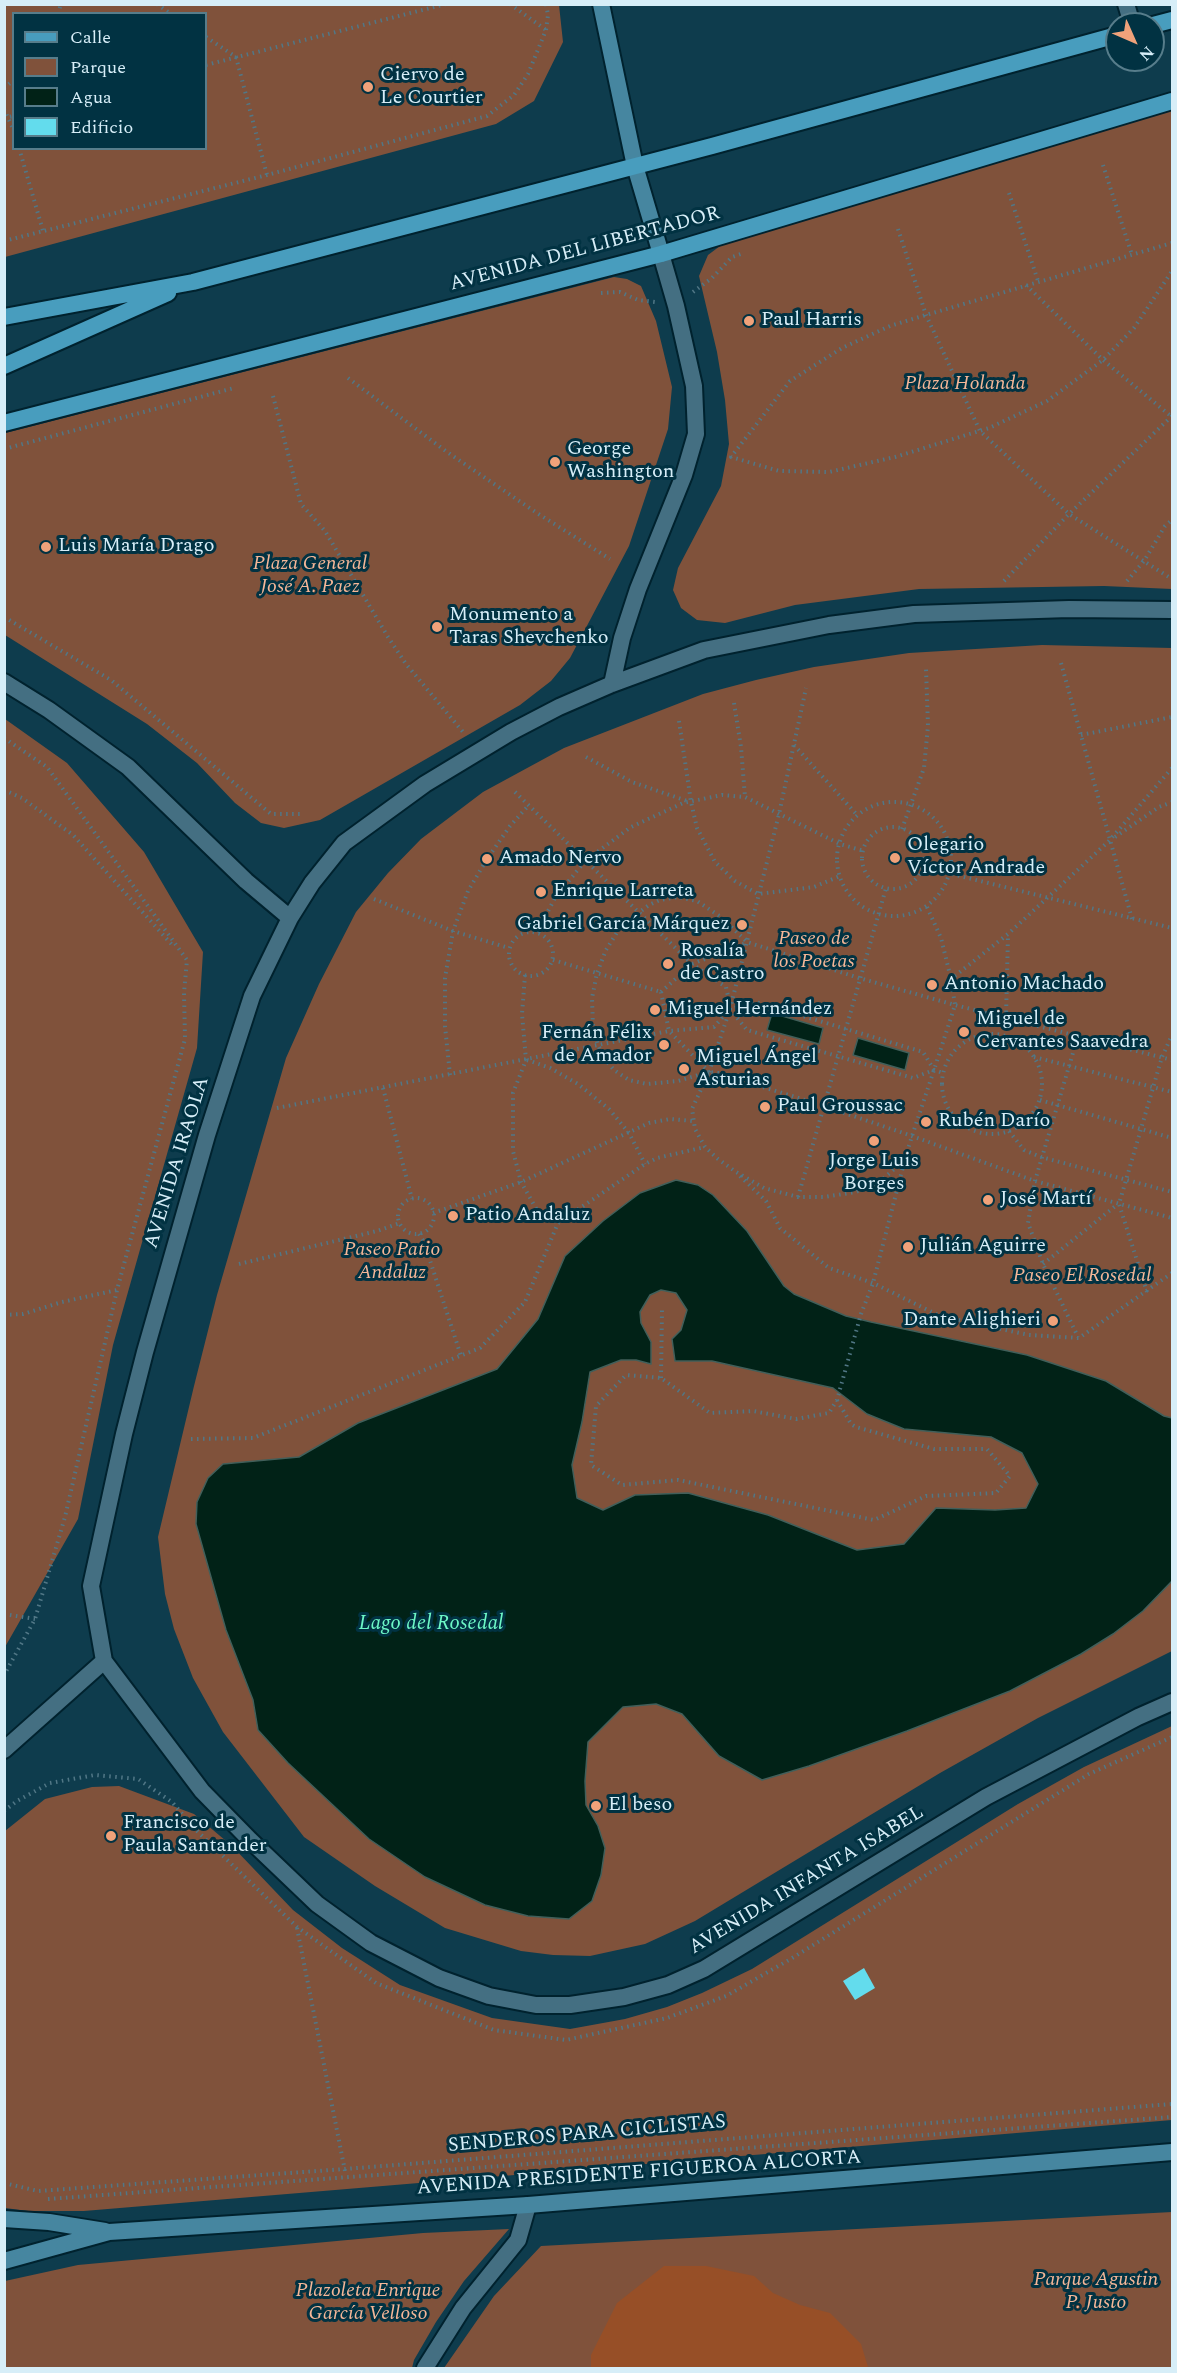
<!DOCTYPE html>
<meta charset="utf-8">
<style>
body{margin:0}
#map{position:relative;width:1177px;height:2373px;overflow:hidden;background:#0e3c4d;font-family:Spectral,serif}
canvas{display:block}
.frame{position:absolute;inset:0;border:6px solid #d7eef8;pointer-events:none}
.legend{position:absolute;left:12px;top:12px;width:195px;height:138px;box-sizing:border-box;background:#013242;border:2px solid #577d8b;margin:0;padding:8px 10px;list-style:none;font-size:18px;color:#d7eef8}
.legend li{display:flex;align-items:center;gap:12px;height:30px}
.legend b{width:30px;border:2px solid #577d8b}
.north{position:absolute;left:1105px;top:12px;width:60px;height:60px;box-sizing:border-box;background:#013242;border:2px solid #577d8b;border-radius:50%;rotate:135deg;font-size:16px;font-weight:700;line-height:24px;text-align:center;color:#d7eef8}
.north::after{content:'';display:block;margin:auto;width:21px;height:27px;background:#f0a27a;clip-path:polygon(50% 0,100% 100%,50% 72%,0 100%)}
</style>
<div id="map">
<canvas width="1177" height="2373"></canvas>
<div class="frame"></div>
<ul class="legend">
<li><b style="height:8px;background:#489dbe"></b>Calle</li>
<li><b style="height:16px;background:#80523b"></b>Parque</li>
<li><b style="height:16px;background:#012217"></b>Agua</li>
<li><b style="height:16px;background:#63dced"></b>Edificio</li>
</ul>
<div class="north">N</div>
</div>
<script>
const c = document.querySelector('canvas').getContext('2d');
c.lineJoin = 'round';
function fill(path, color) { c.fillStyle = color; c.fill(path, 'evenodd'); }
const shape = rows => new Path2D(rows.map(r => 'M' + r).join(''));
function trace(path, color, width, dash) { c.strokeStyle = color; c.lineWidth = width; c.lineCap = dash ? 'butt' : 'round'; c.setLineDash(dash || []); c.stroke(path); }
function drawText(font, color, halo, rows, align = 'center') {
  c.font = font + ' Spectral,serif'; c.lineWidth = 6; c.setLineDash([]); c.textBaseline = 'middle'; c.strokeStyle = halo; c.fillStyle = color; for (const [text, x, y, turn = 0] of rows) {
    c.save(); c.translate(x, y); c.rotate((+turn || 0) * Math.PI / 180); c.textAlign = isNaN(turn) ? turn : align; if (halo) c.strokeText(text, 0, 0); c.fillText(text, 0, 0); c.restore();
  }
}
fill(shape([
 [5,4,559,5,563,42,534,101,496,124,5,257],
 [14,14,206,14,206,148,14,148],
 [1172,110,1172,589,1104,586,919,589,795,605,725,623,697,620,681,608,673,590,678,568,721,486,729,444,725,400,717,352,699,276,708,255,724,243],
 [614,277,627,279,641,286,656,321,672,387,668,429,629,546,570,658,551,681,520,705,320,820,284,828,261,823,235,803,197,763,147,724,5,635,5,433],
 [1042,645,1172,648,1172,1651,1038,1718,940,1773,695,1921,645,1944,590,1956,553,1955,521,1951,445,1928,375,1886,304,1837,223,1732,193,1678,174,1629,165,1594,158,1537,194,1386,217,1295,286,1058,319,984,356,912,388,873,421,839,483,792,564,748,703,694,756,680,814,667,909,653],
 [5,719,67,763,144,852,203,952,197,1048,113,1345,78,1519,5,1647],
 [1172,1726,1172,2120,84,2211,28,2211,5,2208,5,1831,45,1799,92,1787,119,1786,194,1814,232,1846,293,1910,342,1948,400,1985,492,2018,570,2029,625,2019,667,2007,702,1993,752,1969,1018,1804,1084,1767],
 [1172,2212,1172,2368,444,2368,494,2296,541,2246],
 [509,2229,464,2281,436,2322,414,2360,412,2368,5,2368,5,2281,78,2265,423,2233]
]), '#80523b');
fill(shape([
 [664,2266,706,2266,754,2276,773,2293,800,2305,830,2313,861,2344,868,2367,867,2368,591,2368,591,2355,617,2303]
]), '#974f27');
const water = shape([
 [772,1013,823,1028,819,1044,767,1030,772,1013],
 [858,1038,909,1053,905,1070,853,1055,858,1038],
 [676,1180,698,1185,713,1195,747,1231,784,1286,794,1294,846,1316,871,1322,1027,1355,1106,1381,1164,1416,1172,1418,1172,1581,1143,1611,1113,1634,1081,1654,1010,1691,907,1731,809,1766,762,1780,719,1756,682,1714,656,1704,623,1707,588,1742,585,1781,586,1805,598,1826,605,1848,601,1875,592,1901,569,1919,528,1916,485,1905,425,1877,369,1839,288,1763,258,1730,253,1700,226,1630,196,1524,197,1502,208,1478,223,1464,299,1457,358,1423,497,1369,538,1319,565,1256,603,1221,640,1193,676,1180],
 [661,1290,676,1293,687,1310,681,1330,672,1339,675,1361,712,1361,833,1388,867,1414,904,1429,991,1437,1022,1453,1038,1484,1026,1508,995,1510,936,1508,904,1544,857,1550,768,1515,688,1493,635,1495,603,1510,577,1498,572,1465,582,1422,590,1372,621,1360,636,1360,651,1364,651,1342,641,1323,640,1312,650,1295,661,1290]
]);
fill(water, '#012217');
trace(water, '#415f5a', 1.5);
fill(shape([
 [864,1968,875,1988,855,2000,843,1981]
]), '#63dced');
const minor = shape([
 [1126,4,1132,24],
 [1172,610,1069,609,914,614,829,625,704,650,612,684,559,707,511,732,425,784,344,843,312,883,290,918,252,996,207,1135,145,1352,124,1434,91,1586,104,1661,202,1791,250,1840,317,1904,371,1943,439,1978,489,1996,536,2005,570,2005,624,1997,668,1985,704,1969,986,1797,1138,1717,1172,1702],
 [4,682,49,710,128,767,246,881,290,918],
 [612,684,622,638,638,589,684,475,696,434,694,386,676,306,661,254],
 [4,1750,104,1661],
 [425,2368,463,2308,518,2240,528,2205]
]);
const secondary = shape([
 [601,4,635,166,661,254],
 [4,2219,49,2222,105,2231],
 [4,2261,109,2232,528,2205,1172,2152]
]);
const primary = shape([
 [1153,25,1172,20],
 [4,317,193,282,712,146,1117,35],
 [4,366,168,293],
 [4,423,661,254,1172,101]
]);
trace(minor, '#00222e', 20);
trace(secondary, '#00222e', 20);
trace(primary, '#00222e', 20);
trace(shape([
 [157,4,171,14],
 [510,4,546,30],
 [58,14,61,4],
 [206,37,236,57,267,175],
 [206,65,446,4],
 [4,88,14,80],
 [4,109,14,131],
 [4,118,14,116],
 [19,148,43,231],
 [1103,165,1132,255],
 [1009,193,1038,281],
 [898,229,926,315,980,431,1069,514,1172,579],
 [4,241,267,175,487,116,514,95,528,74,546,30,548,15,546,4],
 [1172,243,926,315,890,326,842,348,790,381,731,457,779,471,829,472,895,457,989,428,1047,401,1103,360,1134,328,1172,271],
 [1026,285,1103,360,1172,417],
 [693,292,712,278,732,257,741,254],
 [601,293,620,292,638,300,655,302],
 [348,378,447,452,537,513,610,559],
 [273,396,301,504,325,531,388,637,406,664,463,732],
 [4,449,234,388],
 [1004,581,1069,514,1172,416],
 [1127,581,1144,561,1165,526,1172,520],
 [4,617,111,680,271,814,303,814],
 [1061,663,1132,919],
 [734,703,741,747,745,797],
 [679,721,691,802,697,828,715,862,735,881,758,894,814,887,840,876],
 [1081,735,1172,717],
 [4,738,47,767,187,960,184,993,185,1039,117,1290,65,1517,35,1619,4,1675],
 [794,745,858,816],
 [586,757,632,782,690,802],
 [1172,768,1109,841,1008,934,951,979,955,1005,934,1070,912,1136,905,1159,882,1180,856,1192,824,1197,798,1197,764,1188,736,1172,718,1159,705,1147,695,1129,692,1109,709,1072,718,1073,824,1106,912,1136,1035,1181,1172,1218],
 [4,790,22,798,73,835,174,947],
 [515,792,692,964,726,987,730,1005],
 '837 859a57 57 0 1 1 114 0a57 57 0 1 1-114 0Z',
 '862 858a31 31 0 1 1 62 0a31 31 0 1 1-62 0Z',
 [902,829,924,768,928,726,926,669],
 [1115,837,1159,807,1172,802],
 [923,867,1172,928],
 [374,899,453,931,509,948],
 [927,907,941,938,951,979],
 '509 954a22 22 0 1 1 44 0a22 22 0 1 1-44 0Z',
 [537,932,555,898,585,861,631,827,683,803,722,795,745,797,840,844,864,851],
 [553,960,661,992],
 [525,975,522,1014,526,1060,513,1093,513,1151,521,1182,537,1210,558,1223],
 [661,992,692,964,746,943],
 [661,992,669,1031,709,1072],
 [1006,1018,1008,935],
 '942 1084a50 50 0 1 1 100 0a50 50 0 1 1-100 0Z',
 [1078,1036,1035,1181,1028,1223,1043,1264,1078,1337],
 [1034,1057,1172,1092],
 [527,1060,550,1068,578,1084,609,1109,629,1133,645,1164],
 [934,1070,923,1052,756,1002,730,1009,747,1030,913,1078,934,1070,943,1073],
 [709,1072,678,1081,647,1084,629,1080,614,1070,604,1058,598,1045,593,1028,592,998,597,973,606,950,621,926,649,905,660,900,678,897,697,901,721,917,747,942,859,978,955,1005,1172,1060],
 [709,1072,730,1009,779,814,806,688],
 [450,1075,445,1026,445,978,453,931,468,891,487,859,510,826,529,805],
 [383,1088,412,1199],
 [1040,1100,1172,1138],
 [277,1108,669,1031,714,1027,730,1009],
 [1009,1131,1024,1150,1041,1157,1172,1192],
 [740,1176,766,1201,780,1228,829,1268,873,1283,940,1316,1029,1335,1079,1338,1172,1273],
 [798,1197,886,888],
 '398 1216a18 18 0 1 1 36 0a18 18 0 1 1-36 0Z',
 [433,1213,521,1182,649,1123,670,1119,693,1121],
 [419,1234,424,1242,461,1356],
 [239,1264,377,1231,400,1223],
 [1043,1264,1118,1204],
 [1147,1292,1119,1204,1162,1057,1172,1035],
 [4,1315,23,1314,62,1302,117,1290],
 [661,1378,662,1309],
 [837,1400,851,1424,856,1427,934,1449,987,1449,1010,1476,996,1493,926,1496,874,1520,678,1480,622,1485,591,1465,596,1406,626,1375,661,1378,710,1413,753,1411,796,1419,829,1413,837,1400,861,1314,873,1283,905,1159],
 [191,1439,253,1438,480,1348,525,1302,558,1223,645,1164,657,1158,705,1147],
 [4,1614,35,1619],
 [4,1811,17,1801,50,1783,95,1775,138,1779,172,1802,196,1830,297,1927,376,1983,494,2030,566,2040,667,2018,726,1996,789,1960,1089,1774,1172,1737],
 [297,1928,345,2171],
 [4,2183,38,2191,345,2169,1172,2104],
 [48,2199,1172,2117]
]), '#517786', 4, [1.5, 4.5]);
trace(minor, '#446f82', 16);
trace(secondary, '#4686a0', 16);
trace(primary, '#489dbe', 16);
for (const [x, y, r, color] of [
 [368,87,6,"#f0a27a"],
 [749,321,6,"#f0a27a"],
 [555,462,6,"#f0a27a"],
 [46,547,6,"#f0a27a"],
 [437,627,6,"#f0a27a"],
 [895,858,6,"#f0a27a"],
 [487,859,6,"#f0a27a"],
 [541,892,6,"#f0a27a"],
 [742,925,6,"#f0a27a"],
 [668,964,6,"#f0a27a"],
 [932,985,6,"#f0a27a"],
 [655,1010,6,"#f0a27a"],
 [964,1032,6,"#f0a27a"],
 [664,1045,6,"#f0a27a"],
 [684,1069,6,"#f0a27a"],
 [765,1107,6,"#f0a27a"],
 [926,1122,6,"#f0a27a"],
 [874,1141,6,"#f0a27a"],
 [988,1200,6,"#f0a27a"],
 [453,1216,6,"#f0a27a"],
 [908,1247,6,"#f0a27a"],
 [1053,1321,6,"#f0a27a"],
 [596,1806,6,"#f0a27a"],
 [111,1836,6,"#f0a27a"]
]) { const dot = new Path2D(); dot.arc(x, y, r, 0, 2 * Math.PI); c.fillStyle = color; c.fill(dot); trace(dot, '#013242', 2); }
drawText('20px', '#d7eef8', '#013242', [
 ["Ciervo de",380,76],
 ["Le Courtier",380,99],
 ["Paul Harris",761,321],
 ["George",567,450],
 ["Washington",567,473],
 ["Luis María Drago",58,547],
 ["Monumento a",449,616],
 ["Taras Shevchenko",449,639],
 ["Olegario",907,846],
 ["Víctor Andrade",907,869],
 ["Amado Nervo",499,859],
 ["Enrique Larreta",553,892],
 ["Gabriel García Márquez",730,925,"right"],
 ["Rosalía",680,952],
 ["de Castro",680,975],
 ["Antonio Machado",944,985],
 ["Miguel Hernández",667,1010],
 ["Miguel de",976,1020],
 ["Cervantes Saavedra",976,1043],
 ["Fernán Félix",652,1034,"right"],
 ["de Amador",652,1057,"right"],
 ["Miguel Ángel",696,1058],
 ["Asturias",696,1081],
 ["Paul Groussac",777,1107],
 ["Rubén Darío",938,1122],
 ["Jorge Luis",874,1162,"center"],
 ["Borges",874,1185,"center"],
 ["José Martí",1000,1200],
 ["Patio Andaluz",465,1216],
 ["Julián Aguirre",920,1247],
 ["Dante Alighieri",1041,1321,"right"],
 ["El beso",608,1806],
 ["Francisco de",123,1824],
 ["Paula Santander",123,1847]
], 'left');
drawText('20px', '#d7eef8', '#013242', [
 ["AVENIDA DEL LIBERTADOR",585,250,-15],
 ["AVENIDA IRAOLA",178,1163,-73],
 ["AVENIDA INFANTA ISABEL",807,1881,-31],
 ["SENDEROS PARA CICLISTAS",587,2135,-5],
 ["AVENIDA PRESIDENTE FIGUEROA ALCORTA",639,2174,-4]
]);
drawText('italic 20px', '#f5b798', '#013242', [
 ["Plaza Holanda",965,385],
 ["Plaza General",310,565],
 ["José A. Paez",310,588],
 ["Paseo de",814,940],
 ["los Poetas",814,963],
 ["Paseo Patio",392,1251],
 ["Andaluz",392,1274],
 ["Paseo El Rosedal",1082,1277],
 ["Parque Agustin",1096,2281],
 ["P. Justo",1096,2304],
 ["Plazoleta Enrique",368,2292],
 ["García Velloso",368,2315]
]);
drawText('italic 21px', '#6df7c6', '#013242', [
 ["Lago del Rosedal",431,1625]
]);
</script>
